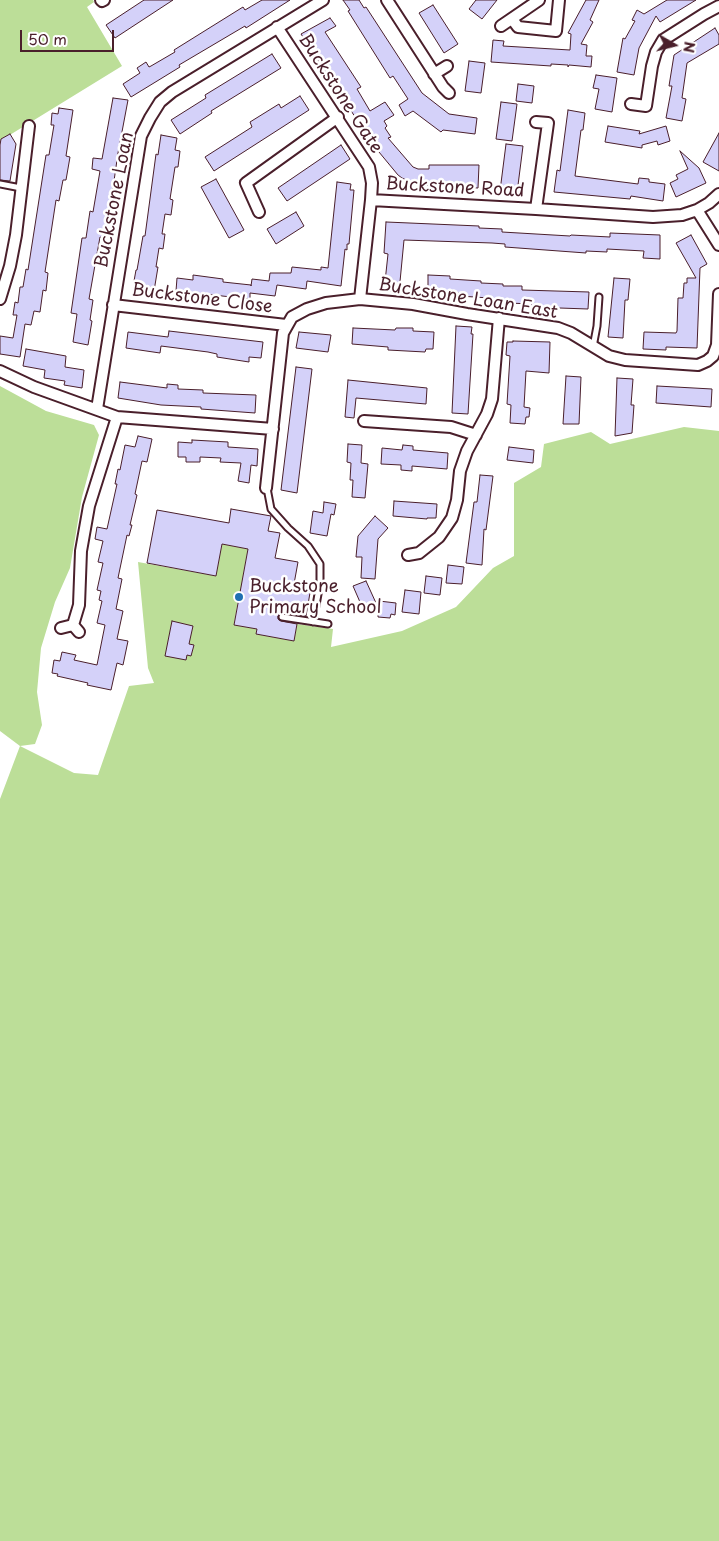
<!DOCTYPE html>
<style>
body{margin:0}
#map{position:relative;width:719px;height:1541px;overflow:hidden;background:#fff;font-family:"Playpen Sans",sans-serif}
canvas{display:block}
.north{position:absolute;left:649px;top:20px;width:50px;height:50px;-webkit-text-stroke:4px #fff;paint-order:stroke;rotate:98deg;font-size:14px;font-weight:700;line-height:20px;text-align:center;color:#4a1f2b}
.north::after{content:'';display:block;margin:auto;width:18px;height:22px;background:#4a1f2b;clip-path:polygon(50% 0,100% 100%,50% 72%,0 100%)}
.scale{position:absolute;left:20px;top:30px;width:94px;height:22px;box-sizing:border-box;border:2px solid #4a1f2b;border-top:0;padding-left:6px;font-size:15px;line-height:18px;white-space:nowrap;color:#4a1f2b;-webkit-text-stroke:4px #fff;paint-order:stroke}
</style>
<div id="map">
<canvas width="719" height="1541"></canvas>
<div class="north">N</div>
<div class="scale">50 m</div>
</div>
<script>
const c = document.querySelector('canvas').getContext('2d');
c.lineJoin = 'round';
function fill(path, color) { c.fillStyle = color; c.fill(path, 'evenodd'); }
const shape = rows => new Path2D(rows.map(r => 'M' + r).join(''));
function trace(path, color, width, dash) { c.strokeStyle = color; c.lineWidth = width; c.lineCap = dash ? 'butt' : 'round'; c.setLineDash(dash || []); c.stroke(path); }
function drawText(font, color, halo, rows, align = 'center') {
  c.font = font + ' "Playpen Sans",sans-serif'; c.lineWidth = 5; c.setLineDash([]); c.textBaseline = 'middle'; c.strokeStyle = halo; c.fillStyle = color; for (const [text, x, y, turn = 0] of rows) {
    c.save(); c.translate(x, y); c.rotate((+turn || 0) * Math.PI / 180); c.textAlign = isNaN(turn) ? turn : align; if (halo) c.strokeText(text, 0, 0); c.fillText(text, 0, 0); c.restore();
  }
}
fill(shape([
 [0,0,93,0,94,2,87,7,122,66,0,141],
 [0,386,46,411,94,425,99,435,82,497,70,568,55,602,41,648,37,692,42,725,35,744,20,746,74,773,98,775,129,686,154,683,148,668,138,562,216,576,222,544,248,549,243,576,255,578,239,594,234,625,257,629,256,634,294,641,297,624,333,629,331,647,402,631,456,607,493,568,514,556,514,483,541,467,544,444,591,432,610,444,684,427,719,431,719,1541,0,1541,0,799,20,746,0,731]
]), '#bcde98');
const building = shape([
 [144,0,173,0,115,38,106,25,144,0],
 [262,0,290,0,246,28,245,26,179,65,180,67,131,97,123,84,140,73,137,68,146,62,149,67,151,66,175,52,174,50,243,7,245,10,262,0],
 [343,0,359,0,364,8,366,7,422,93,449,114,477,118,475,134,443,130,441,132,413,111,405,116,399,105,408,99,393,76,390,78,348,11,350,10,343,0],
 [476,0,497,0,482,19,469,9,476,0],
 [586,0,599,0,590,20,593,22,581,44,587,45,586,56,592,56,591,67,569,65,568,67,568,65,551,64,551,66,491,62,493,40,504,41,503,46,570,50,571,34,568,33,586,0],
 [667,0,696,0,660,22,656,16,639,48,634,75,617,72,623,38,625,39,635,21,632,20,637,10,644,14,667,0],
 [433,5,458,44,444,53,419,13,433,5],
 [330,18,336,26,325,32,361,87,357,89,370,111,385,102,394,115,384,121,387,126,385,128,391,137,388,138,413,167,418,169,429,169,429,165,479,165,478,188,417,185,402,178,398,175,374,146,301,34,330,18],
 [715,28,719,35,719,44,687,63,682,98,686,99,682,121,666,118,672,86,669,86,674,55,715,28],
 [272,54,281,68,224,103,211,111,212,113,180,134,171,120,206,98,205,95,272,54],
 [469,61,485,63,481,93,465,91,469,61],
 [596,75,617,78,612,112,595,109,599,89,593,88,596,75],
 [518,84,534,86,532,103,516,101,518,84],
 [300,96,309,110,214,171,205,157,252,127,250,122,279,104,281,108,300,96],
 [113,98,128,100,118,153,110,209,108,208,103,238,100,237,95,265,89,299,93,300,90,320,92,321,88,345,73,342,77,314,71,313,82,238,86,238,90,211,93,212,100,171,92,169,93,158,102,159,113,98],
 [501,102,517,104,512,141,496,139,501,102],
 [59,108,73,110,66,156,70,157,66,180,63,180,59,201,56,200,45,272,48,273,46,291,43,290,40,312,34,311,31,325,25,324,20,357,0,354,0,336,13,338,17,315,13,315,15,302,18,303,20,287,23,287,26,269,28,270,46,155,49,155,54,125,51,125,52,113,58,114,59,108],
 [568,110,585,113,583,130,581,130,575,176,638,184,639,178,649,179,649,182,665,184,663,201,631,196,630,199,554,192,557,170,560,171,568,110],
 [608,126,640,131,639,134,666,126,670,141,658,145,657,141,642,145,642,148,605,142,608,126],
 [719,133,719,171,703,162,719,133],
 [10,134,16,144,10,181,0,180,0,145,1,139,10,134],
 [161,135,177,138,175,150,180,151,178,167,175,167,170,199,173,200,171,215,165,214,162,234,165,234,163,249,159,248,156,267,158,267,154,291,136,288,137,282,134,281,136,270,137,270,143,236,145,236,156,154,158,155,161,135],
 [506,144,523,146,517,193,500,191,506,144],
 [341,145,350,159,287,201,278,188,341,145],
 [680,151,699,168,706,183,676,197,670,183,678,179,676,175,688,169,680,151],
 [216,179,244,230,229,238,201,187,216,179],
 [337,182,351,184,350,190,354,190,349,244,347,244,347,250,345,249,341,286,307,281,306,289,277,285,275,296,250,293,250,299,176,291,177,278,193,280,193,275,223,279,223,282,251,285,251,286,252,279,269,281,270,273,291,273,292,267,321,270,321,267,328,268,337,182],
 [296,212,304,226,276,244,267,229,296,212],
 [386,222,479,226,479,228,502,229,502,232,570,236,571,235,610,237,610,233,660,235,660,259,643,258,644,251,607,249,607,252,586,251,586,253,505,247,505,244,492,243,404,240,399,292,384,291,388,254,384,253,386,222],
 [691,235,707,264,700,268,697,348,666,347,666,350,643,349,644,332,676,333,677,331,678,298,683,298,684,283,687,283,687,278,696,278,676,243,691,235],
 [428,275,450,276,450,279,481,281,481,283,503,284,503,286,522,286,522,290,589,292,588,309,531,307,531,304,509,303,510,302,489,301,489,298,460,296,460,293,428,292,428,275],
 [614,278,630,279,628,300,625,300,623,338,608,337,614,278],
 [456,326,472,327,471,334,473,334,468,414,452,413,456,326],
 [353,328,395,330,396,328,413,328,413,331,434,332,433,349,426,349,425,352,388,350,388,347,352,344,353,328],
 [169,331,263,342,261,358,249,357,249,362,217,357,217,354,208,352,161,346,160,353,126,348,128,332,168,337,169,331],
 [299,332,331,335,328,352,296,348,299,332],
 [513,341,550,342,549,373,526,371,524,407,530,408,529,417,526,417,525,424,510,423,511,405,507,404,510,356,506,355,507,342,513,342,513,341],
 [26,349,66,356,65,367,84,370,82,388,64,385,65,381,44,378,45,370,23,366,26,349],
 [296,367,312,369,297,493,281,490,296,367],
 [566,376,581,377,579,424,563,424,566,376],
 [617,378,633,379,631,405,634,405,632,433,615,436,617,378],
 [348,380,427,388,426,404,356,398,354,418,345,417,348,380],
 [120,382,167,388,167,384,178,385,178,389,203,390,203,393,256,395,255,413,201,409,201,407,161,405,118,398,120,382],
 [657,386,712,389,711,407,656,403,657,386],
 [138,436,152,439,147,462,142,461,135,494,137,495,130,525,132,525,129,536,127,535,118,578,122,579,116,609,123,611,117,639,128,641,123,665,117,663,111,690,87,685,88,683,57,676,58,674,52,673,54,660,60,661,62,652,76,655,74,660,97,665,105,625,97,623,102,601,99,600,101,591,97,590,103,563,98,562,103,541,95,539,97,527,107,529,117,484,115,484,118,469,120,470,125,445,135,447,138,436],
 [192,440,228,442,228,447,258,449,257,466,251,465,249,483,238,481,241,463,220,462,221,458,200,457,200,462,186,462,186,457,178,457,178,442,192,443,192,440],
 [348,444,362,445,361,463,368,464,365,498,352,497,353,480,350,480,351,463,347,462,348,444],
 [403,445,413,446,413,450,448,453,447,469,412,466,412,471,401,470,401,465,381,464,382,448,402,450,403,445],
 [509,447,534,450,533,463,507,460,509,447],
 [480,475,493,476,486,530,484,529,482,565,466,563,474,502,477,502,480,475],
 [394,501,437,504,436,518,427,518,427,519,393,516,394,501],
 [324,502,336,504,334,515,331,514,327,536,310,533,313,511,323,513,324,502],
 [231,509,271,516,268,531,280,533,275,558,298,562,294,584,311,587,306,616,282,613,278,616,278,619,281,621,297,624,294,641,256,634,257,629,234,625,248,549,222,544,216,576,147,563,157,510,229,523,231,509],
 [375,516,388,528,378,539,375,579,361,578,362,557,356,557,358,536,375,516],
 [448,565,464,567,462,584,446,583,448,565],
 [426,576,442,578,440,595,424,593,426,576],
 [366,581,376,603,363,609,353,586,366,581],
 [405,590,421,592,419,614,402,612,405,590],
 [379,601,396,603,395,615,391,614,390,618,378,617,379,601],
 [172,621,193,626,189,644,194,645,191,656,187,655,186,660,165,656,172,621]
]);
fill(building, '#d4d1f9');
trace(building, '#4a1f2b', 1);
const service = shape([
 [0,184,21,188],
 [593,347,597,326,599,297],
 [267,488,271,509,288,528,308,546,320,564,320,583,313,622],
 [282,617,328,624]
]);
const minor = shape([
 [101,0,102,1,104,0],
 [387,0,443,87,449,93],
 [512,19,518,27,556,31,559,0],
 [501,26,539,0],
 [277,27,369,167,372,183,371,200,360,299],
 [434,74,447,66],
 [631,104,646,106,652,66,656,52,663,40,704,14,719,6],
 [536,122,548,123,536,209],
 [371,200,536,209,653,217,682,215,697,210,709,203,719,194],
 [697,210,719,245],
 [259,212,246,183,338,117],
 [0,299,10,266,16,235,29,126],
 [113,305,286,325],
 [0,371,34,387,117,417,273,429],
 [97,409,141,136,150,118,160,102,172,92,323,0],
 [364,421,451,427,476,435],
 [266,488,283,333,292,317,307,309,326,303,360,299,413,304,467,314,558,328,571,333,609,356,625,360,698,365,707,361,713,356,717,345,719,294],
 [408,555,419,553,439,537,452,518,457,500,460,471,467,451,487,414,492,399,499,318],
 [73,625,79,605,81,551,89,506,117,417],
 [61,628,73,625,79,632]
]);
trace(service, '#4a1f2b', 9);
trace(minor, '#4a1f2b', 14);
trace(service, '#fff', 5);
trace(minor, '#fff', 10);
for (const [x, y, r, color] of [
 [239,597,5,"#1f6fb2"]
]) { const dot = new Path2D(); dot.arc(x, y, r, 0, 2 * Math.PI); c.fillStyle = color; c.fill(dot); trace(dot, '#fff', 2); }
drawText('18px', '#4a1f2b', '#fff', [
 ["Buckstone Gate",340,94,57],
 ["Buckstone Road",455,188,3],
 ["Buckstone Loan",115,200,-79],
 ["Buckstone Close",202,299,7],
 ["Buckstone Loan East",468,299,9]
]);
drawText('18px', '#4a1f2b', '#fff', [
 ["Buckstone",249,587],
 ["Primary School",249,608]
], 'left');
</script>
